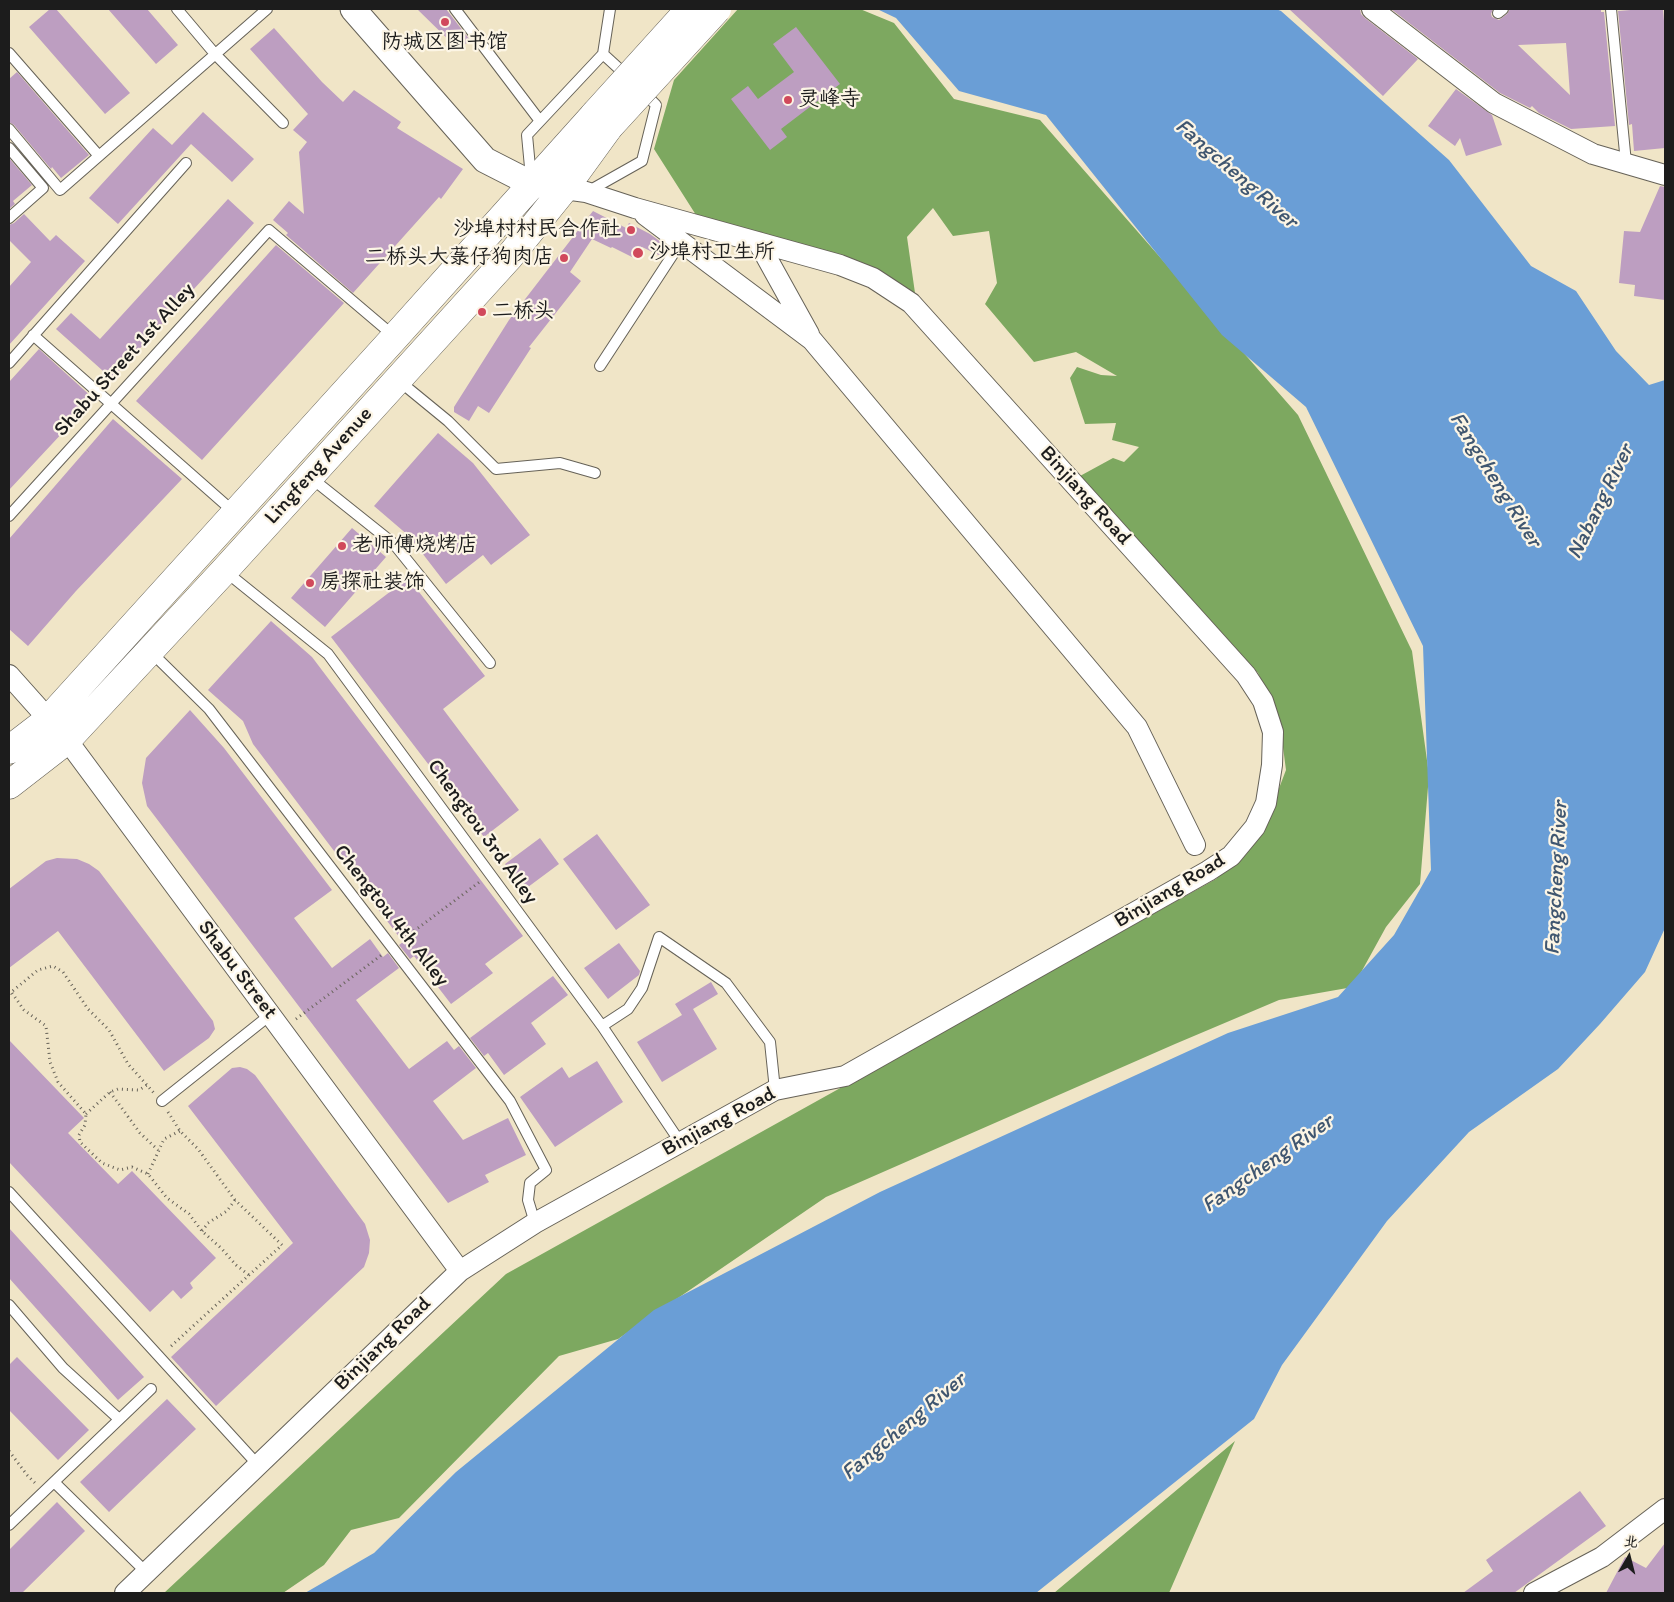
<!DOCTYPE html>
<meta charset="utf-8">
<style>
body{margin:0}
#map{position:relative;width:1674px;height:1602px;overflow:hidden;background:#f0e5c7;font-family:Itim,"LXGW WenKai TC",sans-serif}
canvas{display:block}
.frame{position:absolute;inset:0;border:10px solid #1c1c1c;pointer-events:none}
.north{position:absolute;left:1604px;top:1532px;width:50px;height:50px;-webkit-text-stroke:4px #fcf5e5;paint-order:stroke;rotate:8deg;font-size:14px;font-weight:700;line-height:20px;text-align:center;color:#1c1c1c}
.north::after{content:'';display:block;margin:auto;width:18px;height:22px;background:#1c1c1c;clip-path:polygon(50% 0,100% 100%,50% 72%,0 100%)}
</style>
<div id="map">
<canvas width="1674" height="1602"></canvas>
<div class="frame"></div>
<div class="north">北</div>
</div>
<script>
const c = document.querySelector('canvas').getContext('2d');
c.lineJoin = 'round';
function fill(path, color) { c.fillStyle = color; c.fill(path, 'evenodd'); }
const shape = rows => new Path2D(rows.map(r => 'M' + r).join(''));
function trace(path, color, width, dash) { c.strokeStyle = color; c.lineWidth = width; c.lineCap = dash ? 'butt' : 'round'; c.setLineDash(dash || []); c.stroke(path); }
function drawText(font, color, halo, rows, align = 'center') {
  c.font = font + ' Itim,"LXGW WenKai TC",sans-serif'; c.lineWidth = 4.5; c.setLineDash([]); c.textBaseline = 'middle'; c.strokeStyle = halo; c.fillStyle = color; for (const [text, x, y, turn = 0] of rows) {
    c.save(); c.translate(x, y); c.rotate((+turn || 0) * Math.PI / 180); c.textAlign = isNaN(turn) ? turn : align; if (halo) c.strokeText(text, 0, 0); c.fillText(text, 0, 0); c.restore();
  }
}
fill(shape([
 [738,9,860,9,894,23,954,99,1040,120,1298,415,1412,651,1429,775,1420,884,1386,927,1353,987,1279,1000,1175,1044,826,1197,618,1339,559,1356,399,1518,351,1530,324,1565,283,1593,164,1593,506,1274,1216,879,1246,852,1270,812,1286,770,1279,717,1258,673,1080,476,1113,458,1124,462,1139,447,1112,440,1116,423,1085,424,1070,378,1077,367,1101,375,1117,376,1076,352,1034,362,985,304,997,283,989,231,953,236,933,208,907,237,915,293,861,262,696,215,654,149,674,80],
 [1235,1441,1169,1593,1054,1593]
]), '#7da860');
fill(shape([
 [877,9,1276,9,1281,11,1449,160,1531,266,1576,291,1616,351,1649,385,1665,380,1665,928,1645,972,1600,1024,1558,1069,1469,1132,1387,1221,1282,1365,1254,1419,1036,1593,305,1593,374,1553,456,1472,654,1310,880,1192,1228,1033,1338,997,1394,935,1431,870,1423,646,1306,407,1222,335,1046,115,959,91,896,18]
]), '#6a9ed6');
fill(shape([
 [50,9,56,9,130,93,105,114,29,27],
 [108,9,147,9,178,45,156,64],
 [417,9,446,9,470,40,459,50],
 [1289,9,1360,9,1361,14,1365,18,1418,59,1383,96],
 [1391,9,1493,9,1491,14,1492,17,1499,20,1507,14,1510,9,1601,9,1601,12,1604,12,1615,126,1571,129,1539,113,1532,106,1530,108,1500,93],
 [1566,43,1568,67,1570,95,1518,45],
 [1643,9,1663,9,1665,33,1665,148,1634,151,1632,124,1629,125,1618,11],
 [796,27,840,84,781,129,787,137,770,150,731,99,748,86,758,99,794,72,773,44],
 [274,28,322,82,343,102,354,90,401,122,397,128,463,169,441,199,439,197,353,293,286,235,288,233,273,220,289,201,304,214,299,152,307,142,293,130,308,114,250,49],
 [17,72,89,155,61,178,52,167,51,169,14,125,9,122,9,79],
 [1456,89,1492,115,1502,145,1466,156,1460,138,1455,146,1428,126],
 [203,112,254,159,232,182,191,144,118,224,89,198,153,128,172,145],
 [9,158,32,185,13,201,15,204,9,209],
 [1660,186,1665,187,1665,300,1634,296,1635,285,1619,283,1624,231,1640,232],
 [228,199,254,223,112,379,56,329,71,313,100,339],
 [593,211,626,228,629,223,650,234,669,248,663,257,642,247,636,259,612,247,611,248,592,239,570,272,581,281,529,347,531,348,489,413,478,406,469,421,454,412,454,407,509,320],
 [24,214,50,241,56,235,85,261,9,345,9,287,31,262,9,240,9,225,14,223],
 [276,245,344,303,202,460,136,401],
 [39,349,94,399,9,490,9,382],
 [113,419,182,479,76,591,28,646,9,629,9,539],
 [438,433,473,463,530,535,491,565,483,555,446,584,409,536,374,506],
 [352,528,386,557,325,627,291,598],
 [408,578,485,676,443,709,519,810,484,837,331,637],
 [271,621,312,657,523,936,485,964,493,973,451,1004,414,956,410,959,399,945,403,942,253,744,243,721,208,690],
 [190,710,224,748,332,890,294,918,332,968,370,939,383,957,388,953,399,968,356,1000,409,1069,447,1041,454,1050,459,1046,476,1068,433,1101,463,1140,508,1118,526,1155,485,1175,489,1182,448,1203,147,806,142,783,146,758],
 [597,834,650,905,616,930,563,859],
 [540,838,559,864,524,890,505,864],
 [57,858,77,859,89,864,99,871,213,1021,215,1029,209,1038,164,1071,58,931,9,968,9,889,46,861],
 [619,943,640,971,639,975,608,999,584,968],
 [553,976,568,995,531,1023,546,1044,504,1075,488,1053,484,1056,470,1038],
 [711,982,718,994,693,1009,717,1049,662,1082,637,1042,682,1015,675,1004],
 [9,1040,84,1118,68,1133,118,1184,132,1171,216,1258,190,1283,193,1288,181,1299,173,1290,150,1312,9,1162],
 [597,1061,623,1102,555,1147,520,1097,562,1067,569,1078],
 [240,1067,247,1069,255,1075,365,1224,370,1240,369,1253,364,1267,216,1406,171,1357,293,1243,188,1106,232,1068],
 [9,1228,144,1377,118,1400,9,1278],
 [17,1357,89,1430,58,1460,9,1410,9,1365],
 [167,1399,196,1429,109,1512,80,1482],
 [1580,1491,1606,1526,1514,1593,1463,1593,1493,1571,1486,1560],
 [57,1502,85,1531,22,1593,9,1593,9,1550],
 [1665,1543,1665,1593,1606,1593,1625,1557,1646,1568]
]), '#bd9ec1');
const service = shape([
 [177,9,215,54,283,123],
 [455,9,540,121],
 [1611,9,1626,163],
 [1498,13,1503,9],
 [9,53,99,156],
 [603,54,627,76],
 [9,129,60,190,267,9],
 [9,148,43,188,9,218],
 [531,178,527,135,603,54,610,9],
 [587,192,642,161,656,105,642,91],
 [33,335,235,513],
 [9,363,186,163],
 [600,366,681,242],
 [398,380,448,421,496,469,560,463,595,473],
 [310,477,394,544,490,663],
 [9,516,269,230,395,337],
 [225,571,328,654,602,1026,680,1142],
 [151,652,209,709,510,1101,546,1170,530,1183,528,1200,535,1223],
 [602,1026,628,1009,642,988,659,937,726,983,770,1042,775,1090],
 [162,1101,270,1015],
 [9,1192,258,1465],
 [9,1305,63,1368,119,1419],
 [54,1482,147,1573],
 [9,1525,151,1389]
]);
const minor = shape([
 [1372,9,1494,103,1593,154,1665,175],
 [645,215,812,340,1137,727,1195,845],
 [758,242,809,334],
 [9,675,67,740,460,1271],
 [125,1593,460,1271,535,1223,775,1090,845,1076,1208,871,1231,856,1255,827,1266,803,1272,765,1273,732,1263,701,1246,675,911,303,873,278,840,265,635,208,586,192,564,189],
 [1534,1593,1602,1557,1665,1509]
]);
const tertiary = shape([
 [353,9,485,160,532,184,551,187]
]);
const primary = shape([
 [9,750,48,720,395,337,595,114],
 [9,785,67,740,224,571,510,256,564,189,609,127]
]);
trace(service, '#666258', 12);
trace(minor, '#666258', 22);
trace(tertiary, '#666258', 27);
trace(primary, '#666258', 29);
trace(shape([
 [402,940,481,881],
 [12,993,24,1010,46,1026,50,1062,58,1082,86,1114,85,1125,79,1135,80,1142,102,1163,120,1170,132,1167,148,1174,167,1198,189,1214,202,1231,222,1249,236,1265,249,1275],
 [9,994,38,970,53,966,63,972,88,1009,109,1030,128,1064,154,1093],
 [296,1019,383,954],
 [110,1092,140,1133,158,1150],
 [168,1112,180,1131,198,1149,235,1200,282,1245,169,1348],
 [86,1114,110,1092,118,1089,139,1090,147,1085],
 [148,1174,164,1139,180,1131],
 [202,1231,208,1223,227,1211,235,1200],
 [9,1451,27,1475,36,1484]
]), '#666258', 3, [1, 4]);
trace(service, '#fff', 10);
trace(minor, '#fff', 20);
trace(tertiary, '#fff', 25);
trace(primary, '#fff', 28);
const primaryBridge = shape([
 [595,114,690,9],
 [609,127,717,9]
]);
trace(primaryBridge, '#666258', 29, []);
trace(primaryBridge, '#fff', 28);
for (const [x, y, r, color] of [
 [445,22,5,"#d1495b"],
 [788,100,5,"#d1495b"],
 [631,230,5,"#d1495b"],
 [638,253,6,"#d1495b"],
 [564,258,5,"#d1495b"],
 [482,312,5,"#d1495b"],
 [342,546,5,"#d1495b"],
 [310,583,5,"#d1495b"]
]) { const dot = new Path2D(); dot.arc(x, y, r, 0, 2 * Math.PI); c.fillStyle = color; c.fill(dot); trace(dot, '#fcf5e5', 2); }
drawText('21px', '#1c1c1c', '#fcf5e5', [
 ["防城区图书馆",445,43,"center"],
 ["灵峰寺",798,100],
 ["沙埠村村民合作社",621,230,"right"],
 ["沙埠村卫生所",649,253],
 ["二桥头大菉仔狗肉店",554,258,"right"],
 ["二桥头",492,312],
 ["老师傅烧烤店",352,546],
 ["房探社装饰",320,583]
], 'left');
drawText('21px', '#1c1c1c', '#fcf5e5', [
 ["Shabu Street 1st Alley",125,360,-48],
 ["Lingfeng Avenue",319,466,-48],
 ["Binjiang Road",1085,496,48],
 ["Chengtou 3rd Alley",482,832,54],
 ["Binjiang Road",1170,891,-31],
 ["Chengtou 4th Alley",391,916,52],
 ["Shabu Street",237,970,53],
 ["Binjiang Road",719,1122,-28],
 ["Binjiang Road",383,1344,-44]
]);
drawText('italic 22px', '#3f5670', '#fcf5e5', [
 ["Fangcheng River",1236,174,41],
 ["Fangcheng River",1495,480,58],
 ["Nabang River",1601,502,-64],
 ["Fangcheng River",1557,878,-87],
 ["Fangcheng River",1268,1164,-35],
 ["Fangcheng River",904,1427,-40]
]);
</script>
